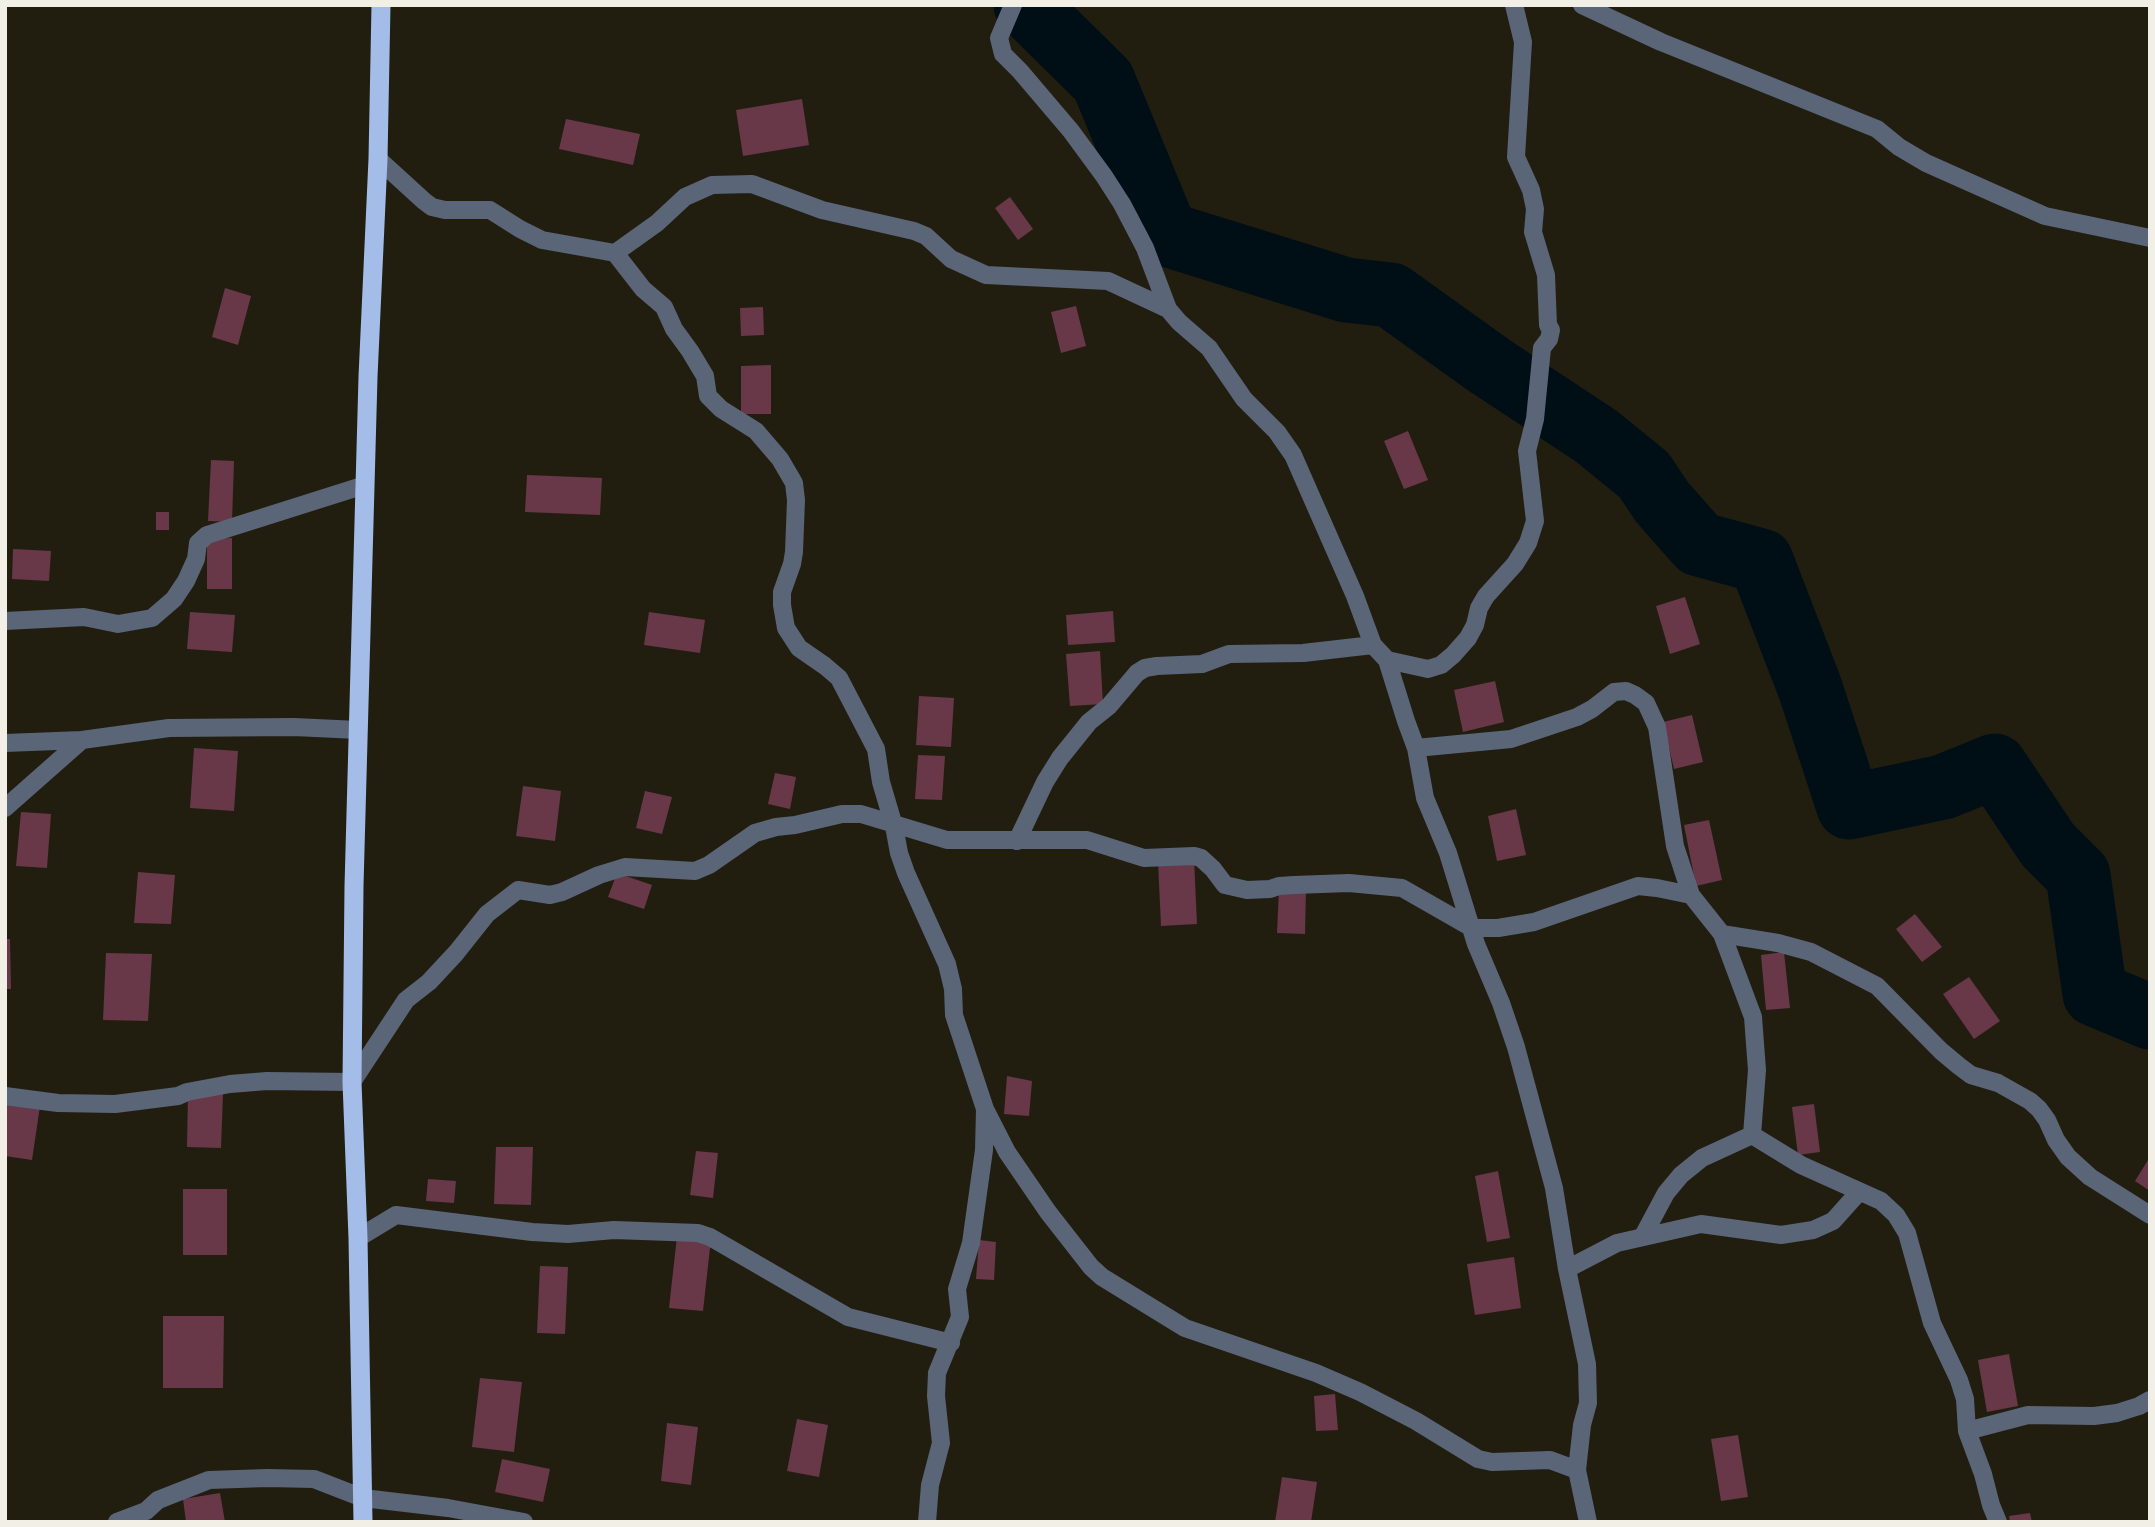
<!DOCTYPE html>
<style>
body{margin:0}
#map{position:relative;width:2155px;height:1527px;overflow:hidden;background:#211e10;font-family:Barlow,sans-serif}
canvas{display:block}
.frame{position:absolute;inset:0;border:7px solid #f1efe6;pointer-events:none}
</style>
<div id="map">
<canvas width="2155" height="1527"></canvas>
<div class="frame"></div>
</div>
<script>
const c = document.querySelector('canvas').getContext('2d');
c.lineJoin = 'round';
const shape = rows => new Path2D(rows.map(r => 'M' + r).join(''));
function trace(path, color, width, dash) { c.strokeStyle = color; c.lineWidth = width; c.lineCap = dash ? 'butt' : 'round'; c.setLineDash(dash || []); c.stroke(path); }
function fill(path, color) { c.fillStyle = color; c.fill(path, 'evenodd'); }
trace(shape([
 [1026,5,1103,81,1166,234,1346,290,1391,295,1490,366,1596,436,1644,475,1662,502,1699,544,1761,561,1810,688,1849,807,1943,787,1995,766,2048,845,2078,875,2095,994,2150,1017]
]), '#000e16', 65);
fill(shape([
 [802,99,809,145,743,156,736,110],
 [566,119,640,134,633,165,559,149],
 [1010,197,1033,229,1018,240,995,208],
 [225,288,251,296,238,345,212,337],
 [1076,306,1086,346,1061,353,1051,312],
 [763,307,764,335,741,336,740,308],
 [771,365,771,414,741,414,741,366],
 [1408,431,1428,480,1404,489,1384,441],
 [211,460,234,461,232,522,208,521],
 [527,475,602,478,600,515,525,512],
 [156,512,169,512,169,530,156,530],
 [232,538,232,589,207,589,207,539],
 [13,549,51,551,49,581,12,579],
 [1685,597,1700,644,1670,654,1656,606],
 [1113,611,1115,642,1068,645,1066,615],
 [190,612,235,615,232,652,187,649],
 [649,612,705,620,700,653,644,645],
 [1100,651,1103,704,1070,706,1066,654],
 [1495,681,1504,722,1463,732,1454,690],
 [919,696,954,698,951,747,916,745],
 [1692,715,1703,762,1674,769,1663,722],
 [194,748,238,751,234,811,190,808],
 [918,755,945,756,942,800,915,799],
 [775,773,796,777,790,809,768,804],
 [523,786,561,791,555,841,516,836],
 [645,791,672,797,662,834,636,828],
 [1516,809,1526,855,1497,861,1488,816],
 [21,812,51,814,47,868,16,866],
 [1709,820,1722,880,1696,886,1684,825],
 [1194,859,1197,924,1161,926,1158,861],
 [138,872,175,875,171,924,134,923],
 [617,873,652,885,644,909,608,897],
 [1279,888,1306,889,1305,934,1277,933],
 [1915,914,1942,947,1922,962,1896,929],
 [5,939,10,939,11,989,5,989],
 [1784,952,1790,1008,1766,1010,1761,955],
 [106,953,152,954,148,1021,103,1020],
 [1969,977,2000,1021,1974,1039,1943,994],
 [1007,1076,1032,1081,1029,1116,1004,1114],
 [188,1094,223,1094,221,1148,187,1147],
 [6,1100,40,1106,32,1160,5,1156],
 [1814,1104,1820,1152,1798,1155,1792,1107],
 [496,1147,533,1147,531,1205,494,1204],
 [696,1151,718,1153,713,1198,690,1195],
 [2148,1160,2150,1162,2150,1191,2135,1181],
 [1498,1171,1510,1238,1487,1242,1475,1176],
 [428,1179,456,1181,454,1203,426,1201],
 [183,1189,227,1189,227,1255,183,1255],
 [677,1236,711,1239,703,1311,669,1308],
 [979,1240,996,1242,994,1280,976,1279],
 [1514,1257,1521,1308,1475,1315,1467,1264],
 [540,1266,568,1267,565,1334,537,1333],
 [163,1316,224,1316,223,1388,163,1388],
 [2009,1354,2018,1406,1987,1412,1978,1360],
 [480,1378,522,1382,514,1452,472,1447],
 [1335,1394,1338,1430,1316,1431,1314,1396],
 [797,1419,828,1425,819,1477,787,1471],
 [667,1423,698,1427,691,1485,661,1481],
 [1738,1435,1748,1497,1721,1501,1711,1439],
 [502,1459,550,1469,543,1502,495,1492],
 [1282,1477,1317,1482,1311,1522,1275,1522],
 [220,1493,225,1522,186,1522,183,1499],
 [2030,1513,2032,1522,2010,1522,2009,1516]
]), '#683748');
trace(shape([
 [1013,5,999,38,1003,54,1020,71,1071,131,1104,176,1122,204,1145,248,1168,309,1179,322,1209,348,1244,399,1277,432,1293,455,1355,596,1373,645,1387,660,1406,721,1416,748,1425,798,1448,853,1476,944,1501,1003,1516,1047,1554,1188,1567,1269,1587,1364,1588,1403,1582,1425,1577,1470,1588,1522],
 [1582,5,1661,42,1877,129,1899,147,1926,163,2045,216,2150,238],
 [378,159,424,201,432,207,445,210,490,210,520,229,542,240,615,253,657,223,685,197,712,185,752,184,822,210,914,231,926,236,951,259,986,275,1108,281,1168,309],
 [615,253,643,289,664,307,674,329,690,351,705,376,708,396,721,409,756,431,780,459,794,483,796,500,794,552,792,564,782,592,782,605,786,628,799,648,825,666,839,678,876,749,881,782,894,826,899,853,906,873,947,964,953,989,954,1015,985,1109,1007,1152,1048,1212,1091,1267,1102,1277,1185,1328,1316,1373,1360,1392,1416,1421,1478,1459,1492,1462,1550,1460,1577,1470],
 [5,621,84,617,118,624,152,618,174,599,186,581,196,559,198,543,207,535,365,485],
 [1387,660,1428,669,1441,665,1453,655,1468,638,1475,625,1479,608,1486,596,1515,564,1528,543,1535,521,1527,451,1535,419,1542,348,1549,339,1551,330,1548,325,1546,275,1533,232,1535,209,1531,190,1516,157,1523,42,1514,5],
 [5,743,82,740],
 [1416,748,1511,739,1577,717,1592,709,1614,692,1626,691,1635,695,1646,703,1657,727,1675,846,1691,895],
 [5,808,82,740,169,728,294,727,358,730],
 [1017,841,1045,782,1060,758,1089,722,1109,706,1137,673,1145,668,1157,666,1202,664,1229,654,1303,653,1373,645],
 [5,1096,58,1103,115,1104,178,1096,187,1092,230,1084,267,1081,352,1082,406,1000,429,982,456,953,487,914,518,890,550,895,562,892,599,875,625,867,695,871,709,865,755,833,776,827,795,825,842,814,861,814,947,840,1087,840,1144,858,1194,856,1201,858,1213,869,1225,885,1247,890,1270,889,1279,886,1294,885,1349,883,1402,888,1472,928,1498,928,1534,922,1638,886,1657,888,1691,895,1722,934,1778,943,1811,952,1877,986,1941,1051,1959,1066,1971,1075,1998,1083,2030,1101,2039,1109,2047,1120,2056,1140,2068,1157,2090,1177,2150,1215],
 [1752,1135,1801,1165,1881,1201,1896,1215,1907,1233,1932,1323,1959,1380,1965,1399,1967,1431,2028,1415,2094,1416,2117,1413,2139,1406,2150,1400],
 [1643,1236,1666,1193,1681,1175,1702,1158,1752,1135,1757,1070,1753,1017,1722,934],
 [358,1238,396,1215,532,1232,568,1234,614,1230,698,1233,710,1237,848,1317,951,1343],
 [1567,1269,1617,1243,1701,1224,1781,1235,1813,1230,1833,1221,1859,1192],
 [1967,1431,1983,1474,1991,1505,1998,1522],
 [117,1522,146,1511,158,1500,209,1480,267,1478,314,1479,363,1498,448,1508,524,1522],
 [927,1522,930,1485,941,1443,936,1396,937,1373,960,1317,957,1289,971,1243,984,1150,985,1109]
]), '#5b6578', 18);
trace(shape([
 [363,1522,358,1238,352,1082,354,886,368,377,378,159,381,5]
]), '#a4bce8', 19);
</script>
